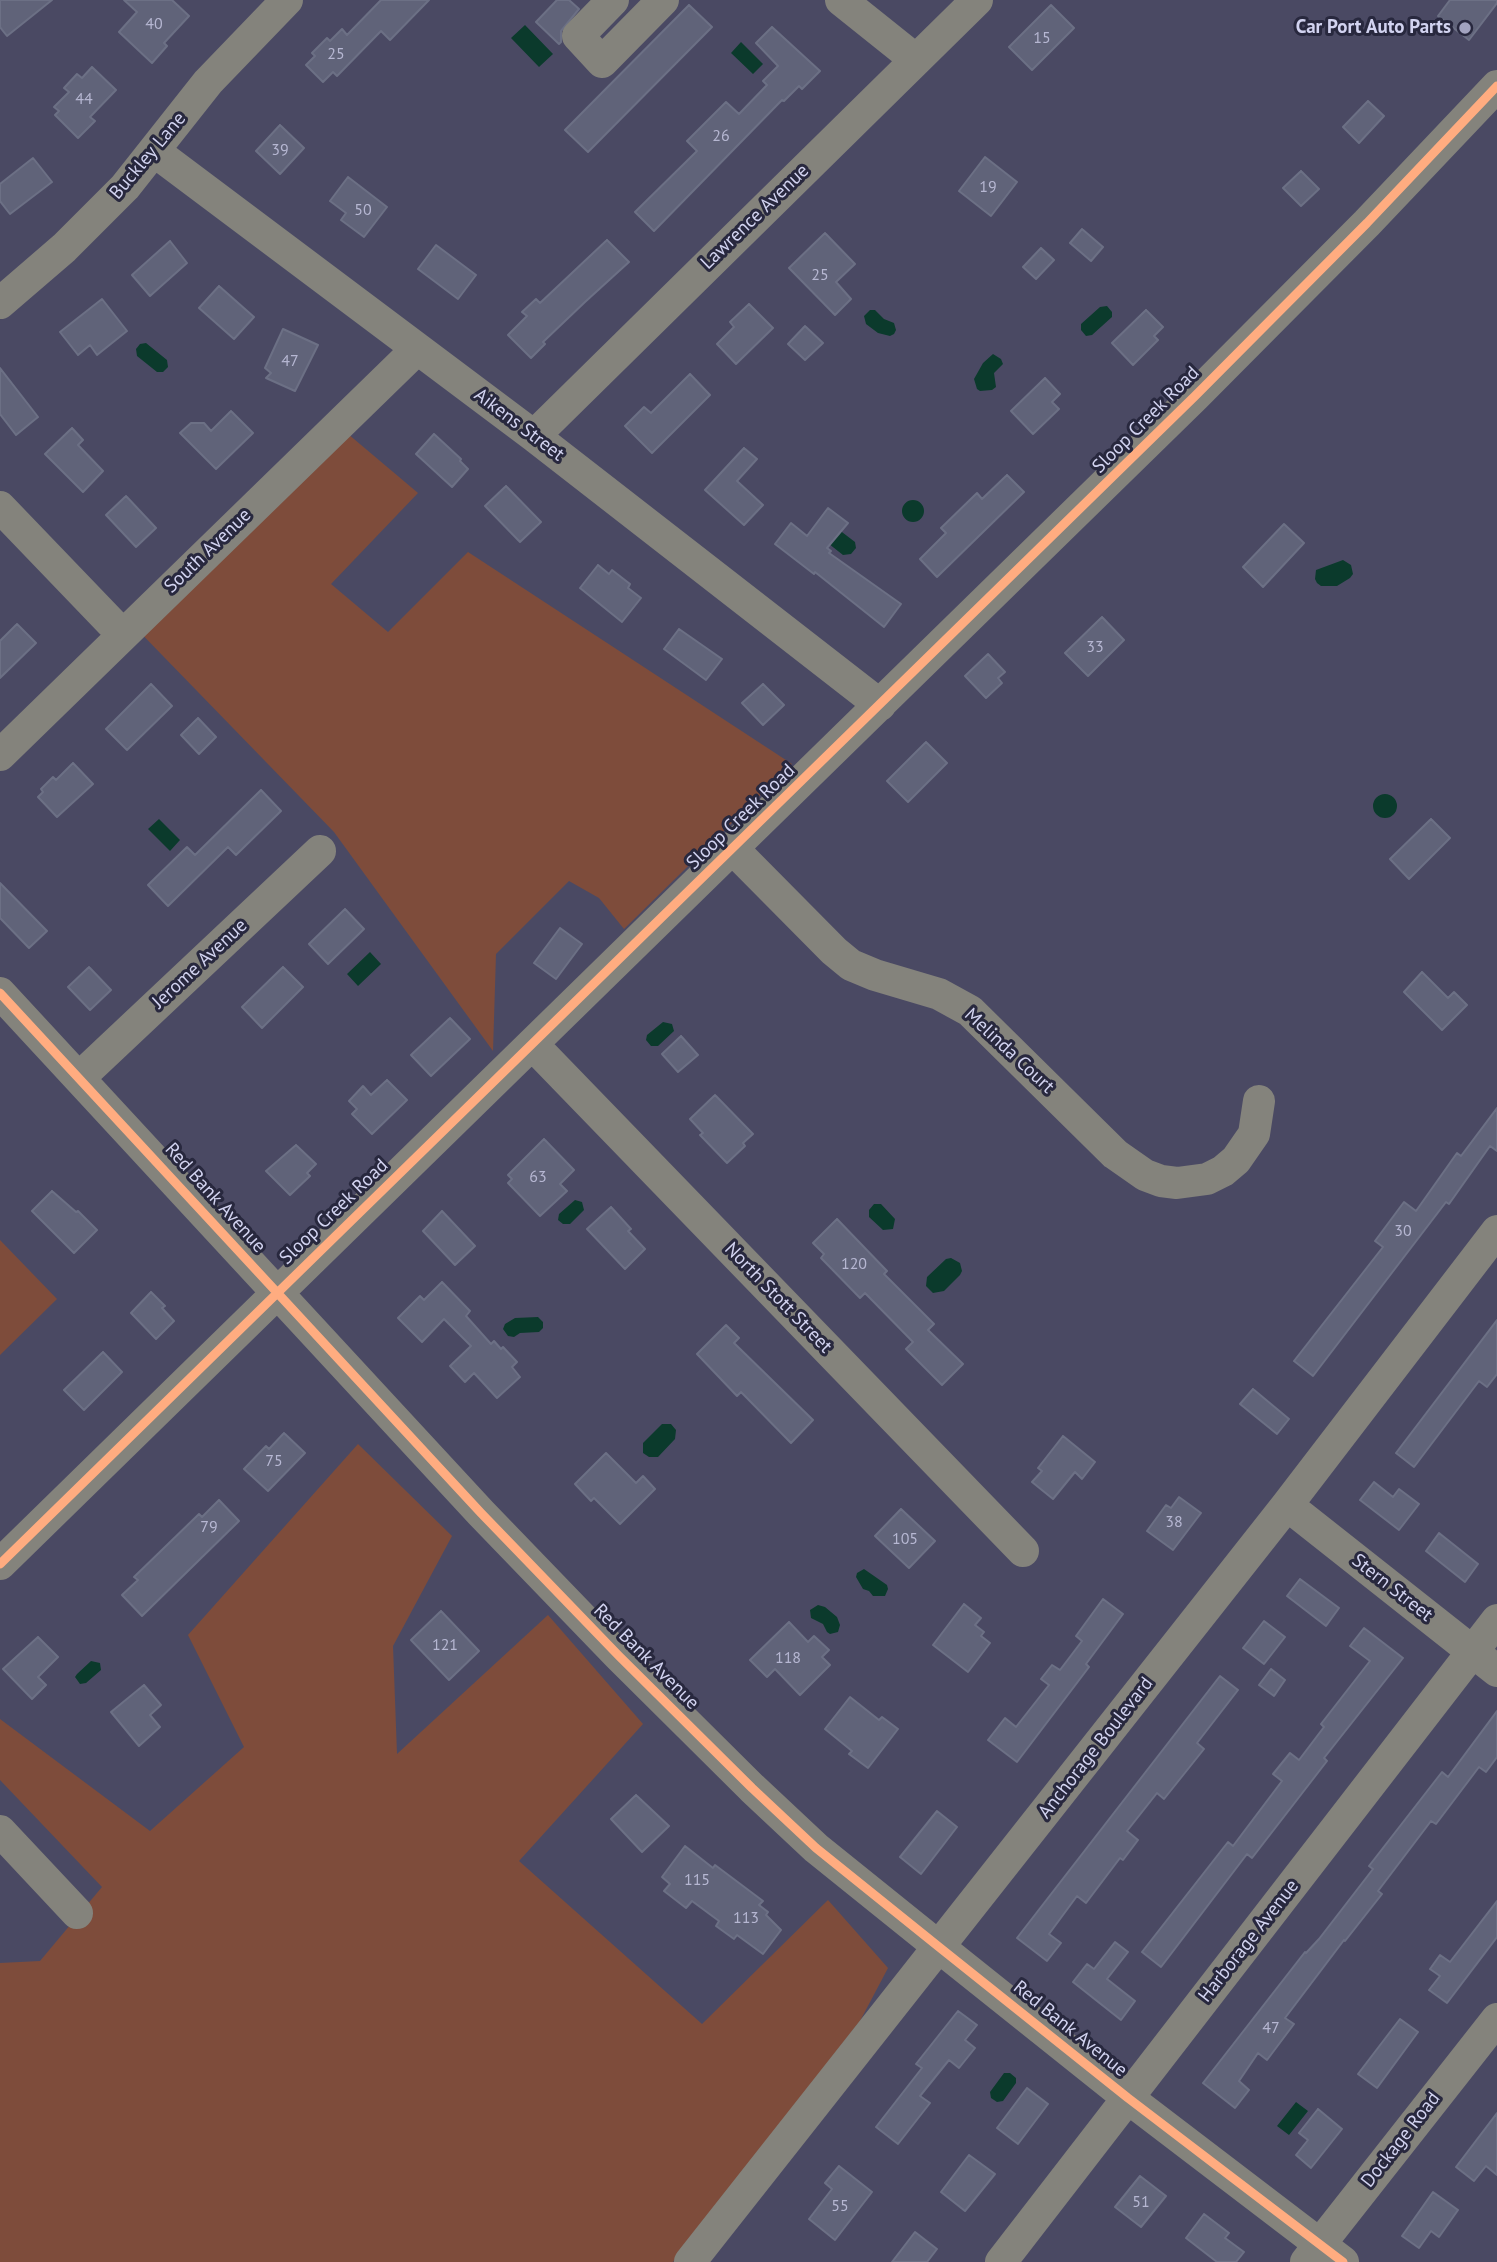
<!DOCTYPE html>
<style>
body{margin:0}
canvas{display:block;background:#4a4963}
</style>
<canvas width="1497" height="2262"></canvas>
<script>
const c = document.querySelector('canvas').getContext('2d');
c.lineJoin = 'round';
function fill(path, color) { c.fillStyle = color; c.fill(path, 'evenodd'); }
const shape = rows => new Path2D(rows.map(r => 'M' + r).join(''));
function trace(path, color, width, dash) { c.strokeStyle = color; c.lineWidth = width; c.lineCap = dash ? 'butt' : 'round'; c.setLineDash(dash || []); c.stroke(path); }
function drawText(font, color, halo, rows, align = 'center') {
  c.font = font + ' "PT Sans",sans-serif'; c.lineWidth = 6; c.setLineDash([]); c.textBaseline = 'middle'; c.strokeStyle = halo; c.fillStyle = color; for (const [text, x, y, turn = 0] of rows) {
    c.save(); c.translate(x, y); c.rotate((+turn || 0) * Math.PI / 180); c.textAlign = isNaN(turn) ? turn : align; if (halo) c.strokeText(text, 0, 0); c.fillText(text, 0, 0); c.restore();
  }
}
fill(shape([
 [335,423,418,493,331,584,388,632,468,552,792,764,624,929,599,898,569,881,496,954,493,1051,334,832,129,621],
 [0,1240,57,1299,0,1355],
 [358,1444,452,1536,393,1646,397,1754,548,1615,643,1724,519,1861,702,2024,828,1900,888,1968,860,2021,673,2262,0,2262,0,1963,40,1961,102,1887,0,1780,0,1719,150,1831,244,1747,188,1635]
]), '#7e4c3b');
fill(shape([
 [525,25,553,54,539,67,511,38],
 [741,42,763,64,753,74,731,53],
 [1107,306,1112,312,1112,317,1092,335,1086,336,1081,330,1081,324,1100,307],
 [870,310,875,310,884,319,894,323,896,330,894,334,890,336,878,333,866,324,864,316],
 [146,343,167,360,168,367,163,372,157,372,137,356,136,349,140,344],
 [993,354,1001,359,1003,364,994,373,996,387,992,390,980,391,977,389,974,379,983,363],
 '902 511a11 11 0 1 1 22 0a11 11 0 1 1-22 0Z',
 [834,526,855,542,856,548,851,554,843,555,824,540],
 [1343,560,1351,565,1353,574,1350,578,1337,586,1321,586,1317,583,1315,579,1316,570],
 '1373 806a12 12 0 1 1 24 0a12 12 0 1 1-24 0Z',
 [159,819,180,840,170,851,148,829],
 [370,952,381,964,358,986,347,974],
 [663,1022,672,1024,674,1031,658,1046,651,1046,646,1040,647,1035],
 [575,1200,582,1202,584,1210,570,1224,563,1224,558,1220,559,1214],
 [874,1204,881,1204,895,1219,893,1229,883,1230,869,1217,869,1210],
 [951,1258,960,1263,962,1271,960,1275,944,1291,933,1293,926,1286,927,1277,946,1259],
 [538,1317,543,1322,543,1328,539,1332,520,1333,514,1337,508,1336,503,1329,505,1324,515,1318],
 [662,1424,671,1424,676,1430,675,1439,658,1457,649,1457,643,1453,643,1443],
 [864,1569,887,1585,888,1589,885,1596,873,1596,869,1591,863,1589,856,1577,857,1573],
 [818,1605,825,1607,837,1617,840,1625,838,1632,830,1634,827,1632,823,1624,811,1618,810,1610],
 [91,1661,100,1663,101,1670,86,1683,80,1684,75,1677,77,1674],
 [1004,2073,1010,2073,1016,2078,1016,2083,1003,2101,997,2102,991,2098,990,2092],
 [1296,2102,1308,2111,1289,2135,1277,2126]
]), '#0b3a2c');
const building = shape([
 [0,0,52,0,7,36,0,27,0,0],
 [124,0,172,0,189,16,164,43,167,46,152,63,119,32,137,12,124,0],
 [381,0,429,0,390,40,381,31,337,76,333,72,323,82,306,65,315,56,312,53,327,38,330,41,342,29,347,35,381,0],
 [557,0,569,0,579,9,561,31,561,42,559,44,536,22,557,0],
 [1450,0,1497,0,1497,3,1469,40,1438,16,1450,0],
 [689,5,712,27,588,152,565,130,689,5],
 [1051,5,1074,28,1032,70,1009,47,1051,5],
 [772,27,820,71,802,89,799,86,784,101,782,100,654,231,635,212,697,151,687,141,726,102,739,114,767,85,763,81,778,66,756,43,772,27],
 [92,67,116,90,90,117,95,121,78,138,55,115,59,111,54,107,69,92,64,88,77,74,82,78,92,67],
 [1368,101,1384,116,1359,143,1343,127,1368,101],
 [280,125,304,148,280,174,256,151,280,125],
 [985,157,1017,182,991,216,959,191,985,157],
 [33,158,52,182,10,214,0,201,0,184,33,158],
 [1301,171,1319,189,1301,206,1283,188,1301,171],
 [348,177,387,207,364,237,341,220,346,213,330,201,348,177],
 [1082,229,1103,247,1091,261,1070,243,1082,229],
 [825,233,855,264,836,282,851,299,835,315,789,268,825,233],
 [607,240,629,262,585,302,543,342,545,344,531,358,508,335,527,316,522,312,536,299,540,303,607,240],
 [170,241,187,263,150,296,132,275,170,241],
 [436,245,476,275,458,299,418,269,436,245],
 [1041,248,1054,260,1036,279,1023,267,1041,248],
 [219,286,254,317,234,339,199,308,219,286],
 [102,299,127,331,97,355,90,345,78,355,60,332,102,299],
 [749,304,773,328,736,364,717,344,734,327,730,322,749,304],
 [1146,310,1163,327,1154,336,1158,340,1133,365,1112,343,1146,310],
 [805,326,823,343,805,360,788,344,805,326],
 [283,329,318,345,295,391,266,378,271,373,265,368,283,329],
 [0,368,38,417,16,435,0,414,0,368],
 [690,374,710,395,652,453,625,426,644,407,651,413,690,374],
 [1045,378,1060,394,1052,402,1059,409,1033,434,1011,411,1045,378],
 [231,411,253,433,216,469,180,433,191,423,204,423,211,431,231,411],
 [72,428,83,440,78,445,103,471,83,492,45,454,72,428],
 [434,434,461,459,460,461,468,469,452,487,416,454,434,434],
 [744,448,757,459,737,481,763,505,744,525,705,490,744,448],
 [1007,475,1024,492,937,577,920,559,946,533,941,528,977,493,982,499,1007,475],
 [506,486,541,522,520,542,485,506,506,486],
 [126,496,156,528,136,547,106,515,126,496],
 [828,508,848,523,827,548,831,551,829,553,901,604,884,627,815,572,814,574,775,544,791,523,807,536,828,508],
 [1284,524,1304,543,1263,587,1243,567,1284,524],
 [598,565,609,574,612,570,630,584,628,588,641,598,622,622,580,588,598,565],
 [1102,617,1124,640,1088,676,1065,653,1102,617],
 [17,624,36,643,0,678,0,641,17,624],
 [679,629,722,659,706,680,664,649,679,629],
 [988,654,1005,672,998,678,1002,683,986,698,965,676,988,654],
 [151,684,172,706,127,750,106,729,151,684],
 [763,684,784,705,763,725,742,703,763,684],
 [198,718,216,737,199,754,181,735,198,718],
 [926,742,947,763,908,802,887,781,926,742],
 [73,763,93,784,57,817,38,797,43,792,41,789,53,777,56,780,73,763],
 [261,790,281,811,236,855,228,847,168,906,148,885,187,847,195,855,261,790],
 [1431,819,1450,838,1409,879,1390,859,1431,819],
 [0,883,47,931,29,948,0,918,0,883],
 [345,909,364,929,328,964,309,944,345,909],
 [560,928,582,944,556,979,534,963,560,928],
 [89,967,111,990,90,1010,68,987,89,967],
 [283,967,303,987,262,1028,242,1007,283,967],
 [1422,972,1448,998,1454,992,1467,1005,1442,1030,1404,992,1422,972],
 [450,1018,470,1039,431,1076,411,1055,450,1018],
 [681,1036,698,1055,678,1072,662,1054,681,1036],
 [387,1080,407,1100,372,1134,352,1114,357,1109,349,1101,363,1086,371,1095,387,1080],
 [715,1095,753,1134,743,1143,745,1146,727,1163,700,1135,703,1133,690,1119,715,1095],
 [1497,1108,1497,1151,1490,1146,1449,1204,1446,1202,1313,1376,1294,1361,1383,1247,1375,1241,1404,1202,1416,1211,1457,1153,1461,1156,1497,1108],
 [544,1139,574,1170,560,1184,567,1191,540,1216,508,1183,512,1179,508,1175,544,1139],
 [296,1145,316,1164,307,1173,310,1176,290,1195,266,1171,296,1145],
 [52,1191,76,1212,78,1211,97,1230,74,1253,32,1211,52,1191],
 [611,1207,631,1229,628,1231,645,1249,625,1269,587,1229,611,1207],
 [442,1211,475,1246,455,1265,423,1231,442,1211],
 [837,1219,887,1271,884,1274,934,1324,928,1330,963,1364,942,1385,906,1349,913,1342,865,1293,860,1298,821,1258,824,1254,813,1243,837,1219],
 [442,1282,470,1311,466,1316,491,1344,494,1341,501,1349,503,1347,517,1362,512,1367,520,1377,497,1398,474,1373,465,1382,450,1366,471,1346,444,1319,422,1342,398,1318,420,1296,424,1300,442,1282],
 [151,1292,165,1306,162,1308,174,1321,156,1339,131,1313,151,1292],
 [1497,1320,1497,1374,1487,1387,1479,1381,1414,1467,1396,1453,1497,1320],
 [726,1325,739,1338,734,1343,813,1420,791,1443,741,1392,737,1396,697,1354,726,1325],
 [103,1352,122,1372,84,1410,64,1390,103,1352],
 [1253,1389,1289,1419,1277,1434,1240,1404,1253,1389],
 [284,1433,305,1453,268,1491,244,1469,266,1446,269,1449,284,1433],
 [1063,1436,1095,1462,1082,1479,1075,1472,1053,1499,1032,1482,1042,1471,1038,1468,1063,1436],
 [606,1453,636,1483,643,1476,655,1489,620,1524,594,1498,591,1501,575,1484,606,1453],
 [1374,1482,1393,1497,1399,1489,1419,1504,1399,1530,1360,1500,1374,1482],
 [1179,1497,1201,1513,1173,1550,1147,1531,1166,1505,1171,1508,1179,1497],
 [219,1500,239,1521,142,1616,122,1595,138,1580,134,1577,199,1514,202,1517,219,1500],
 [901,1509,935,1541,909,1568,875,1536,901,1509],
 [1439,1533,1478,1564,1465,1582,1426,1551,1439,1533],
 [1300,1579,1339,1608,1326,1626,1287,1596,1300,1579],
 [1103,1599,1123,1614,1086,1664,1089,1667,1017,1762,988,1740,1005,1718,1016,1727,1049,1685,1041,1679,1052,1665,1060,1670,1082,1641,1076,1636,1103,1599],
 [964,1604,981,1618,975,1625,984,1632,981,1636,990,1643,968,1672,933,1645,964,1604],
 [441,1611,479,1651,449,1680,411,1640,441,1611],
 [1264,1621,1285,1637,1264,1664,1243,1648,1264,1621],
 [789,1622,808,1642,814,1636,829,1650,822,1657,830,1665,800,1695,775,1669,767,1677,750,1660,789,1622],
 [1364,1628,1403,1658,1324,1758,1327,1761,1252,1858,1247,1854,1161,1967,1142,1952,1228,1842,1233,1846,1282,1781,1273,1774,1290,1753,1299,1760,1324,1727,1321,1724,1370,1661,1350,1646,1364,1628],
 [38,1637,58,1657,38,1677,46,1685,32,1699,3,1669,38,1637],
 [1271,1669,1285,1680,1274,1696,1259,1685,1271,1669],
 [1220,1676,1238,1690,1197,1743,1204,1749,1164,1799,1157,1793,1127,1831,1138,1840,1123,1860,1120,1858,1086,1903,1077,1896,1049,1934,1061,1943,1047,1961,1017,1938,1220,1676],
 [144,1685,161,1705,150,1715,160,1727,139,1746,111,1712,144,1685],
 [850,1697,879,1720,882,1717,898,1729,868,1768,849,1754,852,1751,825,1729,850,1697],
 [1497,1711,1497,1757,1486,1772,1479,1767,1436,1824,1431,1821,1378,1891,1382,1894,1345,1941,1344,1940,1285,2018,1294,2024,1267,2060,1258,2053,1239,2081,1249,2090,1235,2108,1203,2083,1305,1952,1306,1953,1319,1939,1373,1869,1369,1866,1442,1772,1448,1777,1497,1711],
 [636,1795,669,1826,642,1852,611,1819,636,1795],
 [937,1811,957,1827,921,1874,900,1857,937,1811],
 [685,1846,713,1868,715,1865,763,1901,759,1905,768,1912,766,1915,781,1930,763,1954,737,1935,734,1939,716,1926,719,1921,692,1901,686,1908,664,1891,670,1884,662,1877,685,1846],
 [1497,1901,1497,1937,1447,2003,1429,1990,1440,1976,1430,1969,1440,1955,1450,1962,1497,1901],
 [1115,1942,1128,1952,1107,1979,1135,2001,1121,2020,1073,1982,1087,1964,1094,1969,1115,1942],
 [958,2011,977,2025,965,2040,975,2048,959,2068,949,2060,920,2096,930,2103,898,2144,876,2127,922,2068,916,2064,958,2011],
 [1400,2019,1418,2032,1377,2088,1358,2074,1400,2019],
 [1027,2088,1048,2104,1018,2144,997,2128,1027,2088],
 [1318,2109,1342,2129,1311,2168,1296,2155,1308,2140,1299,2133,1318,2109],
 [1497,2113,1497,2175,1486,2166,1474,2181,1456,2167,1497,2113],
 [969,2155,995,2174,965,2211,941,2192,969,2155],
 [839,2166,872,2192,835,2240,809,2219,832,2189,825,2183,839,2166],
 [1140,2176,1166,2196,1141,2227,1115,2207,1140,2176],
 [1433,2192,1458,2210,1439,2237,1431,2231,1419,2248,1402,2236,1433,2192],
 [1204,2214,1229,2233,1225,2238,1244,2252,1236,2262,1217,2262,1186,2238,1204,2214],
 [915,2232,937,2249,927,2262,892,2262,915,2232]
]);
fill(building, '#606379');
trace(building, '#6c7085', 2);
trace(shape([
 [613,0,578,36,602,62,663,0],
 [841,0,916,60],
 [154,151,534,436,880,705],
 [0,303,64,248,125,187,208,82,287,0],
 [534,436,977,0],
 [0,507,122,634],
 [0,755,417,349],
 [733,849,834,951,851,965,875,975,939,994,970,1011,1115,1154,1145,1175,1161,1181,1177,1183,1207,1179,1223,1171,1236,1160,1254,1134,1259,1101],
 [0,993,481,1513,619,1656,752,1788,816,1848,939,1947,1128,2098,1343,2262],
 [533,1045,1023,1551],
 [80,1077,320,851],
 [1287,1505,1497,1671],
 [0,1564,1195,396,1367,223,1497,86],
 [0,1831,77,1913],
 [690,2262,1287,1505,1497,1231],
 [1001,2262,1497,1620],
 [1306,2262,1497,2019]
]), '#84837c', 32);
trace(shape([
 [0,993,481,1513,619,1656,752,1788,816,1848,939,1947,1128,2098,1343,2262],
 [0,1564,1195,396,1367,223,1497,86]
]), '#ffac80', 9);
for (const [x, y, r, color] of [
 [1465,28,7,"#a2a3bf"]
]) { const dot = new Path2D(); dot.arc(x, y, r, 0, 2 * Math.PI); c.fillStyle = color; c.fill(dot); trace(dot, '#28283e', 2.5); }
drawText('16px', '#b6b7d2', null, [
 ["40",154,24],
 ["15",1042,38],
 ["25",336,54],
 ["44",84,99],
 ["26",721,136],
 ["39",280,150],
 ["19",988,187],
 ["50",363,210],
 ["25",820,275],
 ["47",290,361],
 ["33",1095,647],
 ["63",538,1177],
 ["30",1403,1231],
 ["120",854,1264],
 ["75",274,1461],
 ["38",1174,1522],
 ["79",209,1527],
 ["105",905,1539],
 ["121",445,1645],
 ["118",788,1658],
 ["115",697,1880],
 ["113",746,1918],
 ["47",1271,2028],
 ["51",1141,2202],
 ["55",840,2206]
]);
drawText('bold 19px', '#d2d3f0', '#28283e', [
 ["Car Port Auto Parts",1451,28]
], 'right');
drawText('19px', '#d2d3f0', '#28283e', [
 ["Buckley Lane",148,156,-50],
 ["Lawrence Avenue",755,217,-44],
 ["Sloop Creek Road",1146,420,-45],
 ["Aikens Street",519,425,37],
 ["South Avenue",208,551,-44],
 ["Sloop Creek Road",741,817,-44],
 ["Jerome Avenue",200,964,-43],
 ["Melinda Court",1009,1051,43],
 ["Red Bank Avenue",215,1198,48],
 ["Sloop Creek Road",334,1212,-44],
 ["North Stott Street",778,1298,46],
 ["Stern Street",1392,1588,38],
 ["Red Bank Avenue",646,1657,45],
 ["Anchorage Boulevard",1096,1748,-52],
 ["Harborage Avenue",1249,1941,-52],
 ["Red Bank Avenue",1070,2029,39],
 ["Dockage Road",1401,2140,-52]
]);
</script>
